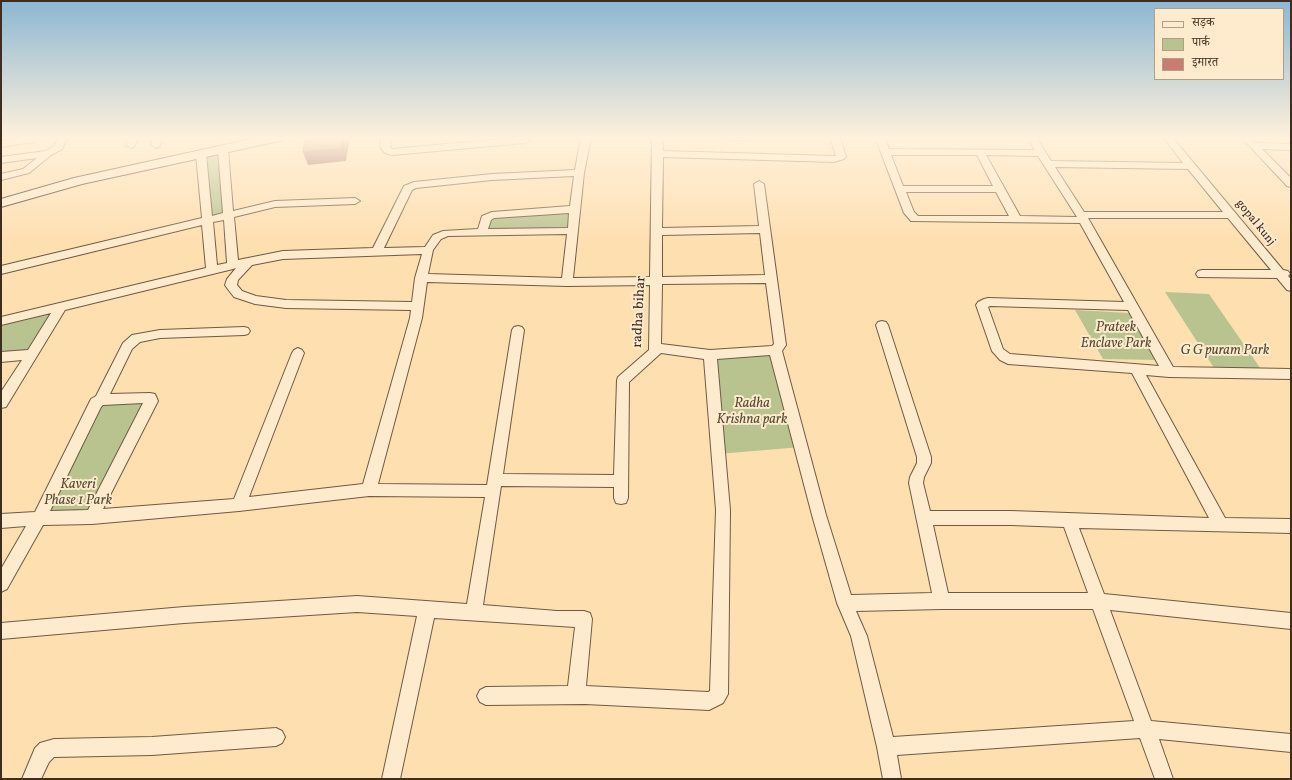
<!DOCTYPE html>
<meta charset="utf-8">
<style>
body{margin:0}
#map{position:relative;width:1292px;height:780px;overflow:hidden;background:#fedfb0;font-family:Vollkorn,"Noto Serif Devanagari",serif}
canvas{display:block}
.frame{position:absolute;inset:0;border:2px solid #3f2e20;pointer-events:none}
.legend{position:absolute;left:1154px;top:8px;width:130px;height:72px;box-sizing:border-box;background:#feeacc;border:1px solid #b29f87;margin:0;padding:5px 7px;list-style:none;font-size:12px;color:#3f2e20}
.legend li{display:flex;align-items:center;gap:8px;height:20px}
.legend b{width:20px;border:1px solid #b29f87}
</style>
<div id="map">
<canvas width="1292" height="780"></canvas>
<div class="frame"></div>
<ul class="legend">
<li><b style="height:5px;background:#feeacc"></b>सड़क</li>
<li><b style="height:11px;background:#b9c390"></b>पार्क</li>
<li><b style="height:11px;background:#cb7c72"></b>इमारत</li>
</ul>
</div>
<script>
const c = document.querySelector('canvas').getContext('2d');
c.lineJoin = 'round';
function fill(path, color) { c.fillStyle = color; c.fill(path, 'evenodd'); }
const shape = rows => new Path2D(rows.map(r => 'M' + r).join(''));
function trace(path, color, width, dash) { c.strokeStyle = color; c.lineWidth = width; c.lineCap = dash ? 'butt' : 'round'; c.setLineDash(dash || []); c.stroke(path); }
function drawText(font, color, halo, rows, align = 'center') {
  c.font = font + ' Vollkorn,serif'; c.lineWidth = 4; c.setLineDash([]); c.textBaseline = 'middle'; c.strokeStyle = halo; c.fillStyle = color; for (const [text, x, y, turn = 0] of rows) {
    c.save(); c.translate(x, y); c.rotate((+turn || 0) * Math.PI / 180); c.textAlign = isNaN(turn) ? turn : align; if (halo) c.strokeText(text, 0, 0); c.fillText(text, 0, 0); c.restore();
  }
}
fill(shape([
 [223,152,228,211,207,217,202,157],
 [575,209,573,231,482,232,488,217],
 [1165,292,1209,294,1263,372,1216,371],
 [61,307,31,354,1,356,1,321],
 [1075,310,1129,313,1157,360,1103,359],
 [775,350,801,447,718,454,710,355],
 [150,398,92,517,39,518,101,400]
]), '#b9c390');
const street = shape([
 [26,137,36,137,38,139,33,142,1,147,1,141,26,137],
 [59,137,68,137,62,149,51,155,29,173,1,180,1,174,23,169,37,158,1,163,1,157,46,151,55,145,59,137],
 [128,137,138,137,134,147,131,148,126,145,128,137],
 [153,137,163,137,159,147,156,148,151,145,153,137],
 [381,137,391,137,390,147,392,149,524,137,530,140,525,143,392,155,385,153,380,147,381,137],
 [581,137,591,137,584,173,573,278,650,277,652,137,662,137,663,151,834,156,836,156,830,137,840,137,846,157,844,159,834,162,663,157,662,228,759,226,754,184,759,181,764,184,786,345,782,351,826,515,851,595,932,593,909,483,910,477,917,463,917,457,876,325,878,322,882,321,886,322,888,325,931,457,931,463,924,477,923,483,930,511,1011,511,1209,518,1132,373,1008,364,1000,360,992,351,976,305,978,302,984,299,988,298,1124,302,1080,223,911,221,904,213,875,137,884,137,889,149,1035,150,1027,137,1036,137,1051,161,1183,163,1163,137,1172,137,1283,270,1288,271,1290,274,1288,276,1291,279,1291,291,1287,290,1277,278,1198,277,1196,274,1198,271,1202,270,1271,270,1228,218,1088,218,1173,367,1291,369,1291,379,1169,377,1146,375,1225,518,1291,519,1291,533,1079,528,1104,594,1291,613,1291,629,1110,610,1151,721,1291,734,1291,752,1159,739,1173,779,1155,779,1140,738,897,755,901,779,883,779,877,747,851,636,837,603,812,515,770,355,717,359,730,510,728,694,723,703,709,710,585,704,486,705,480,702,477,696,480,690,486,687,568,686,575,627,434,618,400,779,382,779,417,616,357,612,184,623,1,639,1,623,184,607,357,596,467,604,485,497,369,496,239,511,92,524,43,525,7,589,1,592,1,569,26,526,1,528,1,514,35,512,91,399,96,396,123,343,132,335,160,330,244,327,248,328,250,331,248,334,244,335,160,338,140,342,132,349,110,394,150,393,155,394,158,401,103,509,234,499,292,353,294,350,298,348,302,350,304,353,249,497,363,484,410,318,411,310,286,308,255,304,234,297,227,288,225,285,227,279,236,268,233,269,65,310,6,407,1,408,1,392,22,360,1,362,1,352,28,350,51,313,1,325,1,317,206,268,202,225,1,274,1,266,202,218,196,154,201,151,206,154,212,216,223,213,218,149,223,146,228,149,233,211,275,201,355,198,360,201,355,204,275,207,234,217,238,260,283,251,373,248,404,186,414,182,492,174,575,170,581,137],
 [891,155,977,155,993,186,903,186,891,155],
 [986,155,1038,156,1077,217,1020,216,986,155],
 [1055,167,1188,169,1223,212,1084,212,1055,167],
 [574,176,570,206,492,212,482,216,478,229,443,231,433,235,425,247,384,248,412,190,416,188,492,180,574,176],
 [906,192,996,192,1009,216,918,216,914,212,906,192],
 [569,213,568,228,488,229,491,220,494,218,569,213],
 [224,220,227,263,217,265,213,222,224,220],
 [760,233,765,275,662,277,662,235,760,233],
 [567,234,562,278,428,274,433,250,441,239,448,236,567,234],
 [422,254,415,278,412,302,286,300,256,296,242,291,237,285,238,280,252,265,283,259,422,254],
 [427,282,567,286,650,285,649,350,618,377,617,380,614,475,503,474,524,330,522,327,518,326,514,327,512,330,487,485,378,484,422,318,427,282],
 [766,283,774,344,772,346,710,350,661,344,662,284,766,283],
 [990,306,1128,310,1159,366,1010,354,1003,349,988,307,990,306],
 [661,353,704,359,716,510,710,691,708,692,586,686,592,619,590,613,584,611,557,611,483,605,501,486,614,487,614,498,616,503,621,504,626,503,628,498,629,382,661,353],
 [143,403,88,510,50,511,101,407,103,405,143,403],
 [933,525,1011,525,1064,527,1088,593,948,593,933,525],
 [942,609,1093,609,1134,721,893,737,867,636,856,611,942,609],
 [726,137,752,137,748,140,730,140,726,137],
 [1241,137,1250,137,1256,143,1291,144,1291,150,1262,149,1291,178,1291,187,1287,186,1241,137],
 [276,728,282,731,285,737,282,743,276,746,152,755,54,757,49,762,41,779,22,779,35,748,40,743,54,739,152,737,276,728]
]);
const secondary = shape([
 [260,137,285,137,284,140,279,141,82,184,1,207,1,199,74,178,260,137]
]);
trace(street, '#6f5a44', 2);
trace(secondary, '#3f2e20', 2);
fill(street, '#feeacc');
fill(secondary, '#feeacc');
fill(shape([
 [343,137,350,137,346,161,308,165,303,152]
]), '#8e5750');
const building = shape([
 [305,137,343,137,341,148,303,152,305,137]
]);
fill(building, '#cb7c72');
trace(building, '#8e5750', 1);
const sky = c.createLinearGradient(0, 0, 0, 246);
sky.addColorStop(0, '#8cb7d3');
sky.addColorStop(0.56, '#fff1db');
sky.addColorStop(1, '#fff1db00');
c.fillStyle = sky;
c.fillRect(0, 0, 1292, 246);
drawText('12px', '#3f2e20', '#feeacc', [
 ["gopal kunj",1255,223,51]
]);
drawText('14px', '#3f2e20', '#feeacc', [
 ["radha bihar",640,312,-87]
]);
drawText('italic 14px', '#574c36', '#feeacc', [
 ["Prateek",1116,328],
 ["Enclave Park",1116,344],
 ["G G puram Park",1225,351],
 ["Radha",752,404],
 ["Krishna park",752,420],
 ["Kaveri",78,485],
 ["Phase 1 Park",78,501]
]);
</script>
